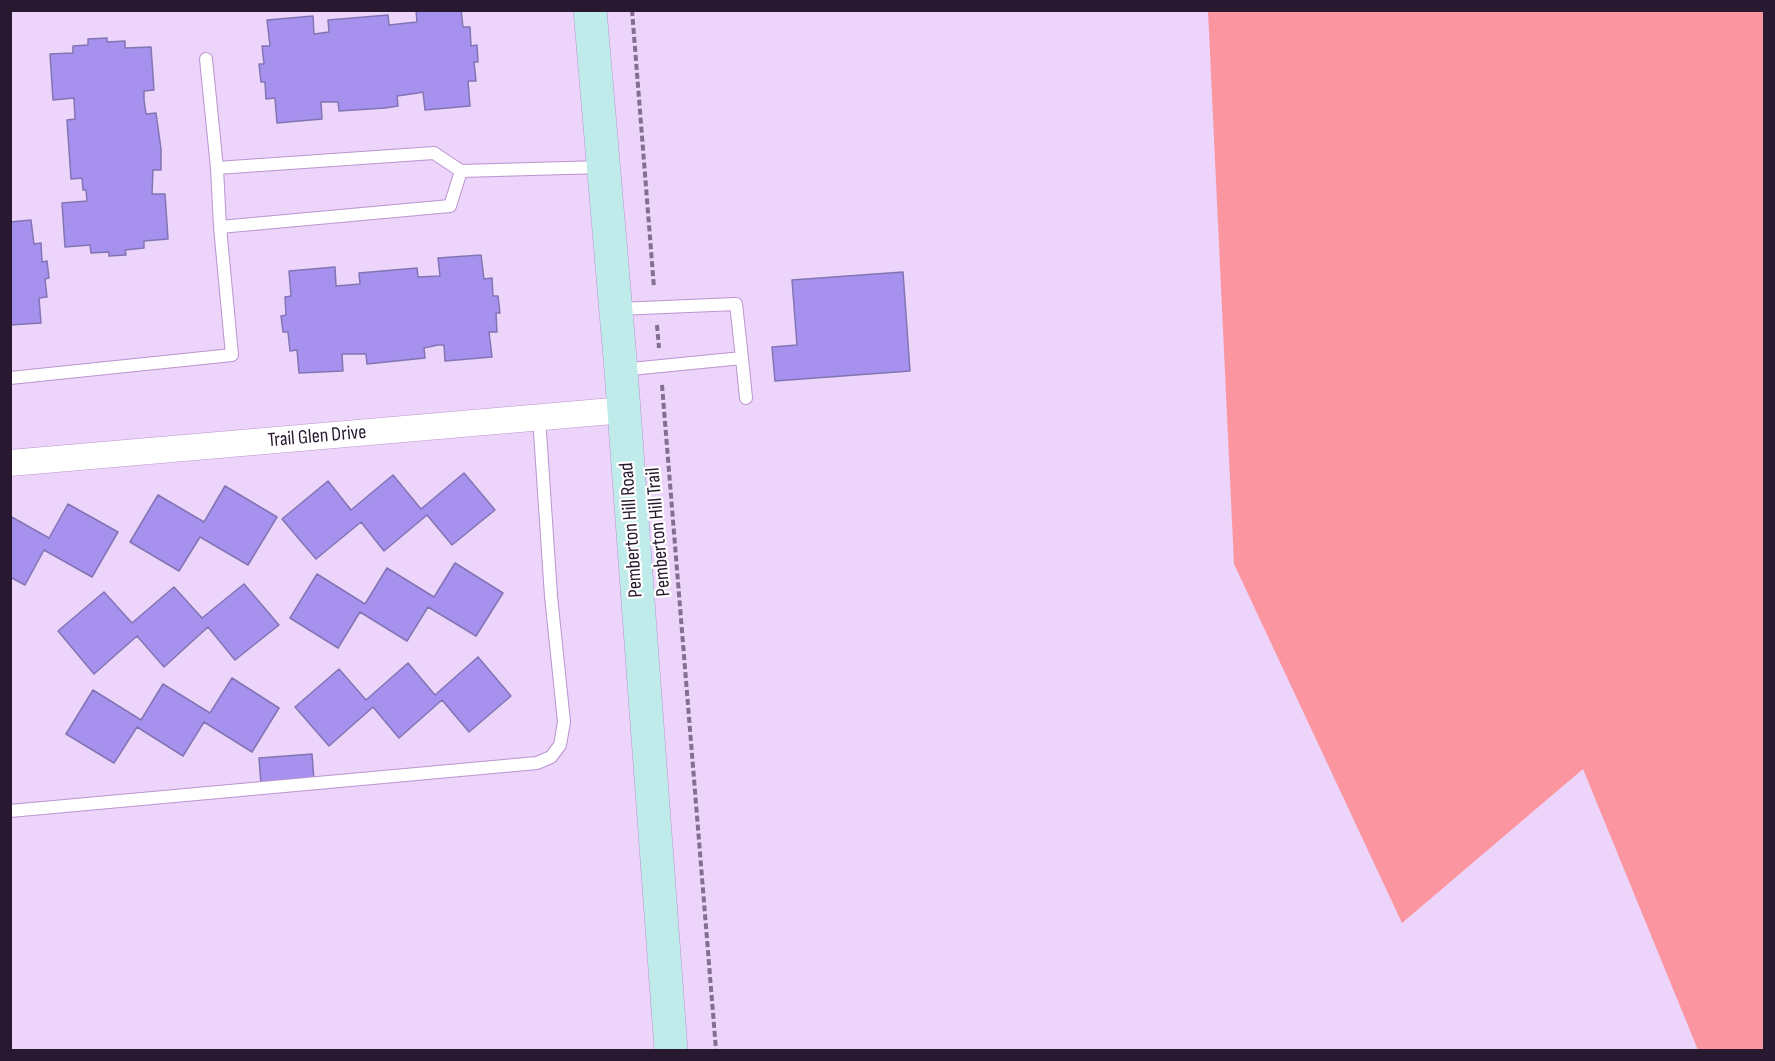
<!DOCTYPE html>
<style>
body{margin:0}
#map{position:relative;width:1775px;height:1061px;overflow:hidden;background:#ecd4fa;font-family:"Sofia Sans Condensed",sans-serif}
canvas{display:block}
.frame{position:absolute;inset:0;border:12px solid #281930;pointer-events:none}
</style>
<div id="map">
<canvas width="1775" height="1061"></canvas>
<div class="frame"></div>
</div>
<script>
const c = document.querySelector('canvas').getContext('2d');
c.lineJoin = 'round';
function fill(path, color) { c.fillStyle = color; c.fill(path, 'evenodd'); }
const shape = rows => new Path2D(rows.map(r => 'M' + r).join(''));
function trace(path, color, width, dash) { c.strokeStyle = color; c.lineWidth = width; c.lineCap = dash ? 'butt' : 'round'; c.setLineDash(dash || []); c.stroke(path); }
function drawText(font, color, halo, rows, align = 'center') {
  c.font = font + ' "Sofia Sans Condensed",sans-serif'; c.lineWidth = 4.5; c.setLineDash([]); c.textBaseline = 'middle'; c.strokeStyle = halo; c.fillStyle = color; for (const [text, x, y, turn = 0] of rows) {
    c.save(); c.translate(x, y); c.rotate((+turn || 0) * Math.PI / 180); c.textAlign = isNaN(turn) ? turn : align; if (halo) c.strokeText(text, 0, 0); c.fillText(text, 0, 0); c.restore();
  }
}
fill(shape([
 [1208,11,1764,11,1764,1050,1698,1050,1583,769,1402,923,1234,564]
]), '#fb95a0');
const building = shape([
 [416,10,461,10,463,27,470,27,471,46,477,45,478,62,474,62,476,81,468,81,470,106,425,110,423,92,418,93,397,96,398,106,385,108,339,111,338,102,321,102,322,119,277,123,275,98,266,99,265,82,261,82,259,64,264,64,262,46,270,46,267,20,313,16,314,34,329,32,328,20,388,15,389,25,417,22,416,10],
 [107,38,107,42,125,41,125,48,151,47,154,90,144,91,144,100,146,114,156,113,161,149,161,170,153,170,152,194,165,194,168,239,144,241,144,248,125,250,126,255,109,256,109,252,91,253,90,245,65,247,62,203,87,201,86,190,83,190,82,178,71,179,67,120,75,119,74,98,53,100,50,54,73,53,73,46,88,45,88,39,107,38],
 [31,220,34,244,41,243,42,262,47,261,49,278,45,279,47,297,39,298,41,323,10,325,10,222,31,220],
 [481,255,484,279,492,278,493,296,498,296,500,313,496,313,497,332,489,332,492,357,445,361,444,345,438,345,424,348,425,358,367,364,366,354,342,354,343,371,299,373,297,350,290,351,288,332,283,332,281,316,286,315,285,297,291,296,289,271,335,267,336,286,360,284,359,273,417,268,418,277,440,276,438,258,481,255],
 [903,272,910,371,775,381,772,347,797,345,792,280,903,272],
 [464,473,495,510,452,545,427,515,384,551,361,522,316,559,282,519,328,481,351,510,393,475,421,509,464,473],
 [225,486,277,517,248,565,200,537,179,571,130,542,158,495,204,522,225,486],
 [68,504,118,532,92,577,44,550,25,585,10,577,10,516,49,538,68,504],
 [455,563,503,593,476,636,428,607,407,641,360,612,338,648,290,618,317,574,365,604,387,568,434,597,455,563],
 [244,584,279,625,235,660,208,627,164,667,137,636,94,674,58,631,104,592,132,623,174,587,202,618,244,584],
 [478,657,511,696,469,732,442,700,399,738,373,707,329,746,295,707,339,669,366,700,408,663,435,695,478,657],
 [232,678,279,708,252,752,204,722,183,756,137,727,114,763,66,734,93,690,141,720,163,684,210,713,232,678],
 [312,754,314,780,261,784,259,758,312,754]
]);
fill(building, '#a691ee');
trace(building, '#8275b4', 1.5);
const lane = shape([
 [206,59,217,168],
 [220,227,217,168,434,153,461,171],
 [618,309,736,304,742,358],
 [621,370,742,358,746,398],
 [10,378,232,355,220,227,450,206,461,171,602,167],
 [10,811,537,763,551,757,560,745,564,722,551,596,539,417]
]);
const street = shape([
 [10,463,624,410]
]);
const secondary = shape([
 [590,10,621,370,671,1050]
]);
trace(lane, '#bb94d0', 14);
trace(street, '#bb94d0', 27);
trace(secondary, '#bb94d0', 34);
trace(shape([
 [632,10,654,288],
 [657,325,659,348],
 [662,385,716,1050]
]), '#83708e', 4, [6, 3]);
trace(lane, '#fff', 12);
trace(street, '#fff', 26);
trace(secondary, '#bfebea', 33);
drawText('20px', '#281930', '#fff', [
 ["Trail Glen Drive",317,437,-5],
 ["Pemberton Hill Road",632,530,-94],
 ["Pemberton Hill Trail",659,532,-95]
]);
</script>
